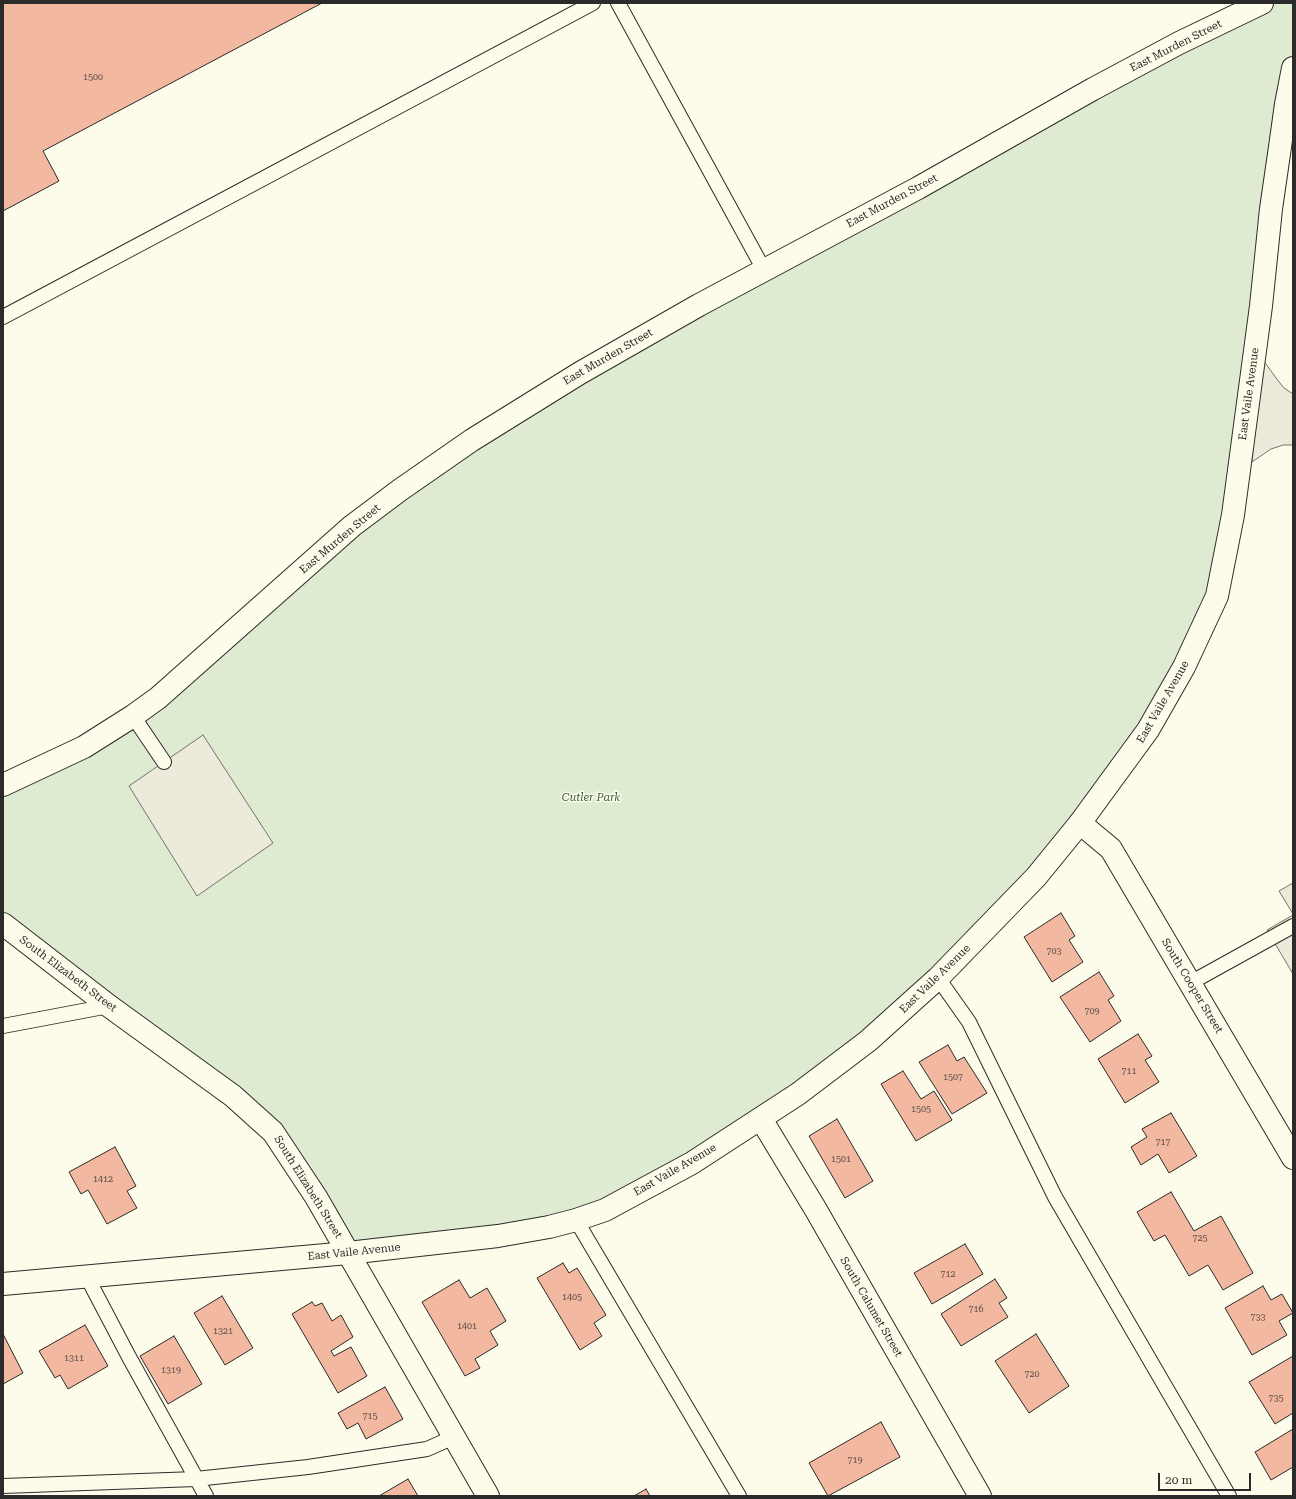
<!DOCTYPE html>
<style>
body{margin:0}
#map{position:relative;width:1296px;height:1499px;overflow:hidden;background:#fdfbea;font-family:"Roboto Serif",serif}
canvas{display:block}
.frame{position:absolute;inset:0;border:4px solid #2b2b2b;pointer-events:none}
.scale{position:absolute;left:1158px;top:1473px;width:93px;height:18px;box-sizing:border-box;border:2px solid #2b2b2b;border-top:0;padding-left:5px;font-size:12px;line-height:14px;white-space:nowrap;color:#2b2b2b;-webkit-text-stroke:3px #fdfbea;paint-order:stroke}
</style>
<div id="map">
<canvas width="1296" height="1499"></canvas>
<div class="frame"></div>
<div class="scale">20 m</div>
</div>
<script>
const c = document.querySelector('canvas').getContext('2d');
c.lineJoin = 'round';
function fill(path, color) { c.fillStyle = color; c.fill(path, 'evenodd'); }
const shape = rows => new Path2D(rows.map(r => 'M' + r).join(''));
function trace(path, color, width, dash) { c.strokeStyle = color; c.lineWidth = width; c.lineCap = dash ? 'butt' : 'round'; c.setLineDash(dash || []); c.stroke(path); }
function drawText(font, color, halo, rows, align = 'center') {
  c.font = font + ' "Roboto Serif",serif'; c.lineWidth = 3; c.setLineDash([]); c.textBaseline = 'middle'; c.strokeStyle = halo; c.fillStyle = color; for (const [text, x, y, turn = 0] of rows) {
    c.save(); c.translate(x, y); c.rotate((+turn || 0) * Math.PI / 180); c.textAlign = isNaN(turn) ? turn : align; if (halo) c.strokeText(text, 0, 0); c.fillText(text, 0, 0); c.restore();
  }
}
const green = shape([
 [1262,3,1293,3,1293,68,1217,596,1080,823,868,1041,605,1210,348,1253,273,1132,3,924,3,785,84,747,472,440,1262,3]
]);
fill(green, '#deebd1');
trace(green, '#74746e', 1);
const parking = shape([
 [1261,357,1276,378,1284,388,1293,394,1293,445,1283,445,1271,449,1252,462,1261,357],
 [203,735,273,843,197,896,129,786,203,735],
 [1293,883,1293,914,1279,891,1293,883],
 [1293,915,1293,974,1267,930,1293,915]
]);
fill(parking, '#eceadb');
trace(parking, '#74746e', 1);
const building = shape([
 [3,3,322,3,43,151,59,181,3,211,3,3],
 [1061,913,1075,936,1069,940,1083,962,1052,982,1024,937,1061,913],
 [1099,972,1114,996,1108,1000,1121,1021,1090,1042,1060,997,1099,972],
 [1138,1034,1152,1056,1145,1060,1159,1082,1125,1103,1098,1059,1138,1034],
 [948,1045,957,1061,964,1057,987,1093,952,1114,919,1062,948,1045],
 [903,1071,921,1099,934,1091,952,1120,916,1141,881,1084,903,1071],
 [1171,1113,1197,1156,1169,1173,1158,1154,1141,1165,1131,1147,1147,1137,1142,1129,1171,1113],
 [837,1119,873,1181,845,1198,809,1136,837,1119],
 [115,1147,136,1186,127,1191,137,1208,107,1224,88,1190,81,1194,69,1172,115,1147],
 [1171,1192,1194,1231,1221,1216,1253,1273,1223,1290,1208,1265,1189,1276,1165,1235,1154,1241,1137,1212,1171,1192],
 [965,1244,983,1274,932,1304,914,1273,965,1244],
 [563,1263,569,1273,577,1268,606,1315,594,1323,602,1336,580,1350,537,1278,563,1263],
 [995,1279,1007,1298,999,1303,1008,1317,961,1346,941,1314,995,1279],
 [459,1280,470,1298,487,1288,506,1321,490,1331,498,1345,475,1359,480,1368,465,1376,422,1302,459,1280],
 [1263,1286,1271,1300,1282,1294,1293,1313,1279,1321,1287,1335,1252,1355,1225,1308,1263,1286],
 [222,1296,253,1348,225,1365,194,1313,222,1296],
 [312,1302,315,1306,322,1303,332,1321,341,1315,353,1337,331,1351,334,1356,351,1347,367,1376,338,1393,292,1314,312,1302],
 [85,1325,108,1366,68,1389,60,1375,55,1378,39,1351,85,1325],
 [3,1334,23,1373,3,1384,3,1334],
 [1036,1334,1069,1386,1029,1413,995,1361,1036,1334],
 [174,1336,202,1384,168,1404,140,1356,174,1336],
 [1293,1356,1293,1413,1275,1424,1249,1382,1293,1356],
 [385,1387,403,1419,366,1439,358,1423,347,1429,338,1413,385,1387],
 [881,1422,900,1457,828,1496,809,1463,881,1422],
 [1293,1429,1293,1467,1271,1480,1255,1452,1293,1429],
 [408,1479,418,1496,379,1496,408,1479],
 [646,1489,650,1496,634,1496,646,1489]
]);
fill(building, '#f2b8a0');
trace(building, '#2b2b2b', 1);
const service = shape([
 [618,3,764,270],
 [3,317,593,3],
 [133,716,164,762],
 [938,978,969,1022,1055,1197,1229,1496],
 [1190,983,1293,926],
 [3,1026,109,1006],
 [576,1220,739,1496],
 [87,1277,129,1357,206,1496],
 [3,1486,196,1479,308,1467,427,1449,454,1437]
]);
const minor = shape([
 [3,785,84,747,133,716,158,698,352,526,400,490,472,440,580,373,699,305,918,188,1093,89,1179,43,1262,3],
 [1080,823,1111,849,1293,1158],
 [3,924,109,1006,233,1096,273,1132,316,1197,488,1496],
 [761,1119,816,1210,980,1496]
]);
const tertiary = shape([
 [3,1284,348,1253,498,1236,549,1227,576,1220,605,1210,692,1163,798,1094,868,1041,938,978,1036,877,1080,823,1148,730,1184,667,1217,596,1233,515,1261,306,1271,209,1280,147,1286,104,1293,68]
]);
trace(service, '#2b2b2b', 16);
trace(minor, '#2b2b2b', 24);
trace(tertiary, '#2b2b2b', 24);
trace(service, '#fdfbea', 14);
trace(minor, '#fdfbea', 22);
trace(tertiary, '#fdfbea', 22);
drawText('9px', '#5d4e48', null, [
 ["1500",93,77],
 ["703",1054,951],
 ["709",1092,1011],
 ["711",1129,1071],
 ["1507",953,1077],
 ["1505",921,1109],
 ["717",1163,1142],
 ["1501",841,1159],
 ["1412",103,1179],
 ["725",1200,1238],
 ["712",948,1274],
 ["1405",572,1297],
 ["716",976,1309],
 ["733",1258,1317],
 ["1401",467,1326],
 ["1321",223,1331],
 ["1311",74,1358],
 ["1319",171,1370],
 ["720",1032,1374],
 ["735",1276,1398],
 ["715",370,1416],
 ["719",855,1460]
]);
drawText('11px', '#2b2b2b', '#fdfbea', [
 ["East Murden Street",1176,46,-27],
 ["East Murden Street",892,201,-28],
 ["East Murden Street",608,357,-30],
 ["East Vaile Avenue",1249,394,-82],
 ["East Murden Street",340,539,-40],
 ["East Vaile Avenue",1163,702,-60],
 ["South Elizabeth Street",68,974,37],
 ["East Vaile Avenue",935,979,-44],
 ["South Cooper Street",1192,986,59],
 ["East Vaile Avenue",675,1170,-30],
 ["South Elizabeth Street",308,1187,58],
 ["East Vaile Avenue",354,1252,-6],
 ["South Calumet Street",871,1307,60]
]);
drawText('italic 11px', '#34623c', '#fdfbea', [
 ["Cutler Park",591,798]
]);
</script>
